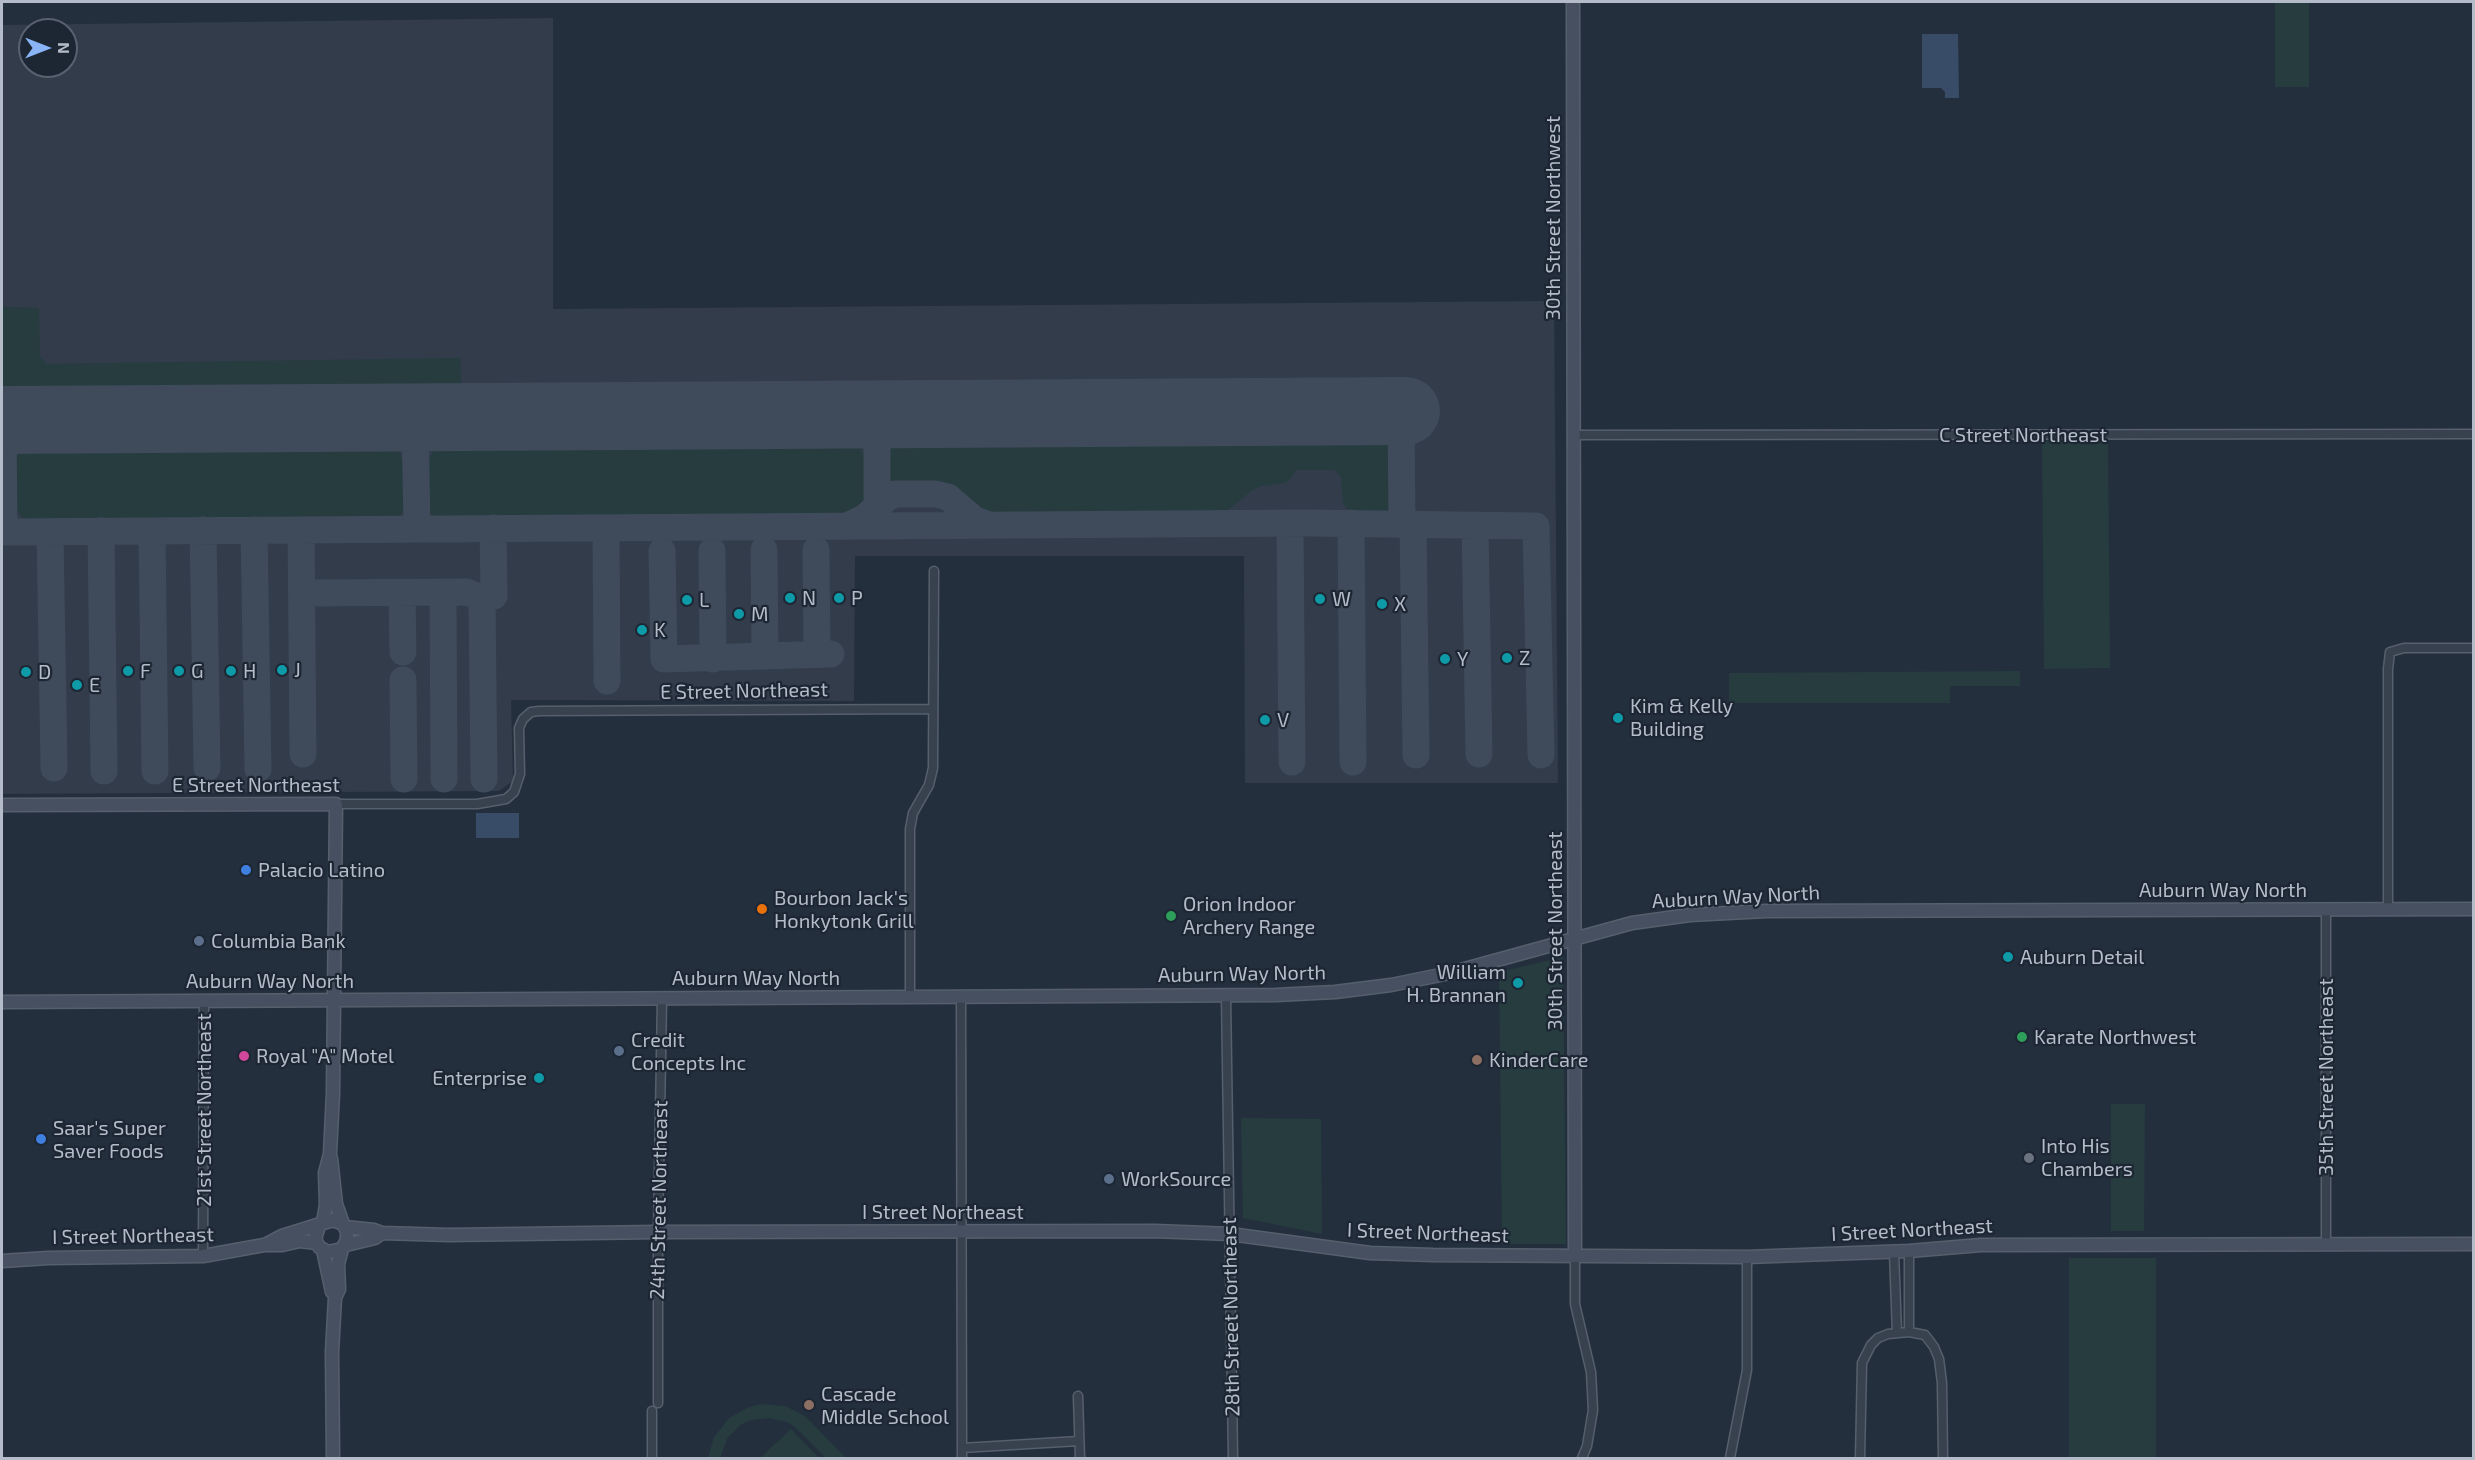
<!DOCTYPE html>
<style>
body{margin:0}
#map{position:relative;width:2475px;height:1460px;overflow:hidden;background:#242f3e;font-family:"Exo 2",sans-serif}
canvas{display:block}
.frame{position:absolute;inset:0;border:3px solid #b4bcc9;pointer-events:none}
.north{position:absolute;left:18px;top:18px;width:60px;height:60px;box-sizing:border-box;background:#1d2633;border:2px solid #59626f;border-radius:50%;rotate:90deg;font-size:16px;font-weight:700;line-height:24px;text-align:center;color:#b4bcc9}
.north::after{content:'';display:block;margin:auto;width:21px;height:27px;background:#8ab4f8;clip-path:polygon(50% 0,100% 100%,50% 72%,0 100%)}
</style>
<div id="map">
<canvas width="2475" height="1460"></canvas>
<div class="frame"></div>
<div class="north">N</div>
</div>
<script>
const c = document.querySelector('canvas').getContext('2d');
c.lineJoin = 'round';
function fill(path, color) { c.fillStyle = color; c.fill(path, 'evenodd'); }
const shape = rows => new Path2D(rows.map(r => 'M' + r).join(''));
function trace(path, color, width, dash) { c.strokeStyle = color; c.lineWidth = width; c.lineCap = dash ? 'butt' : 'round'; c.setLineDash(dash || []); c.stroke(path); }
function drawText(font, color, halo, rows, align = 'center') {
  c.font = font + ' "Exo 2",sans-serif'; c.lineWidth = 4.5; c.setLineDash([]); c.textBaseline = 'middle'; c.strokeStyle = halo; c.fillStyle = color; for (const [text, x, y, turn = 0] of rows) {
    c.save(); c.translate(x, y); c.rotate((+turn || 0) * Math.PI / 180); c.textAlign = isNaN(turn) ? turn : align; if (halo) c.strokeText(text, 0, 0); c.fillText(text, 0, 0); c.restore();
  }
}
fill(shape([
 [553,18,553,309,1554,301,1558,783,1245,783,1244,556,855,556,854,701,511,700,513,781,499,791,2,794,2,25],
 [30,30,66,30,66,66,30,66]
]), '#323c4b');
fill(shape([
 [2275,2,2309,2,2309,87,2275,87],
 [2,307,39,308,40,357,47,364,460,358,462,400,405,403,2,402],
 [1257,429,1394,431,1396,441,1397,488,1392,518,1363,521,1351,516,1343,502,1341,477,1334,470,1296,470,1291,478,1285,483,1261,486,1251,491,1221,516,1128,518,992,518,984,517,956,493,946,489,889,488,885,479,891,449,901,438,911,434],
 [716,434,836,435,857,442,865,458,868,474,867,496,861,510,852,517,643,518,509,522,447,521,430,514,425,491,427,463,436,446,450,436],
 [371,437,390,443,400,453,406,476,407,505,399,518,39,523,25,521,17,511,11,497,13,467,21,448,37,440],
 [2108,440,2110,668,2044,669,2042,441],
 [2020,671,2020,686,1950,686,1950,703,1729,703,1729,673],
 [1563,957,1566,1244,1502,1244,1499,972],
 [2111,1104,2145,1104,2144,1231,2111,1231],
 [1241,1118,1321,1119,1322,1234,1243,1218],
 [2069,1258,2156,1258,2156,1458,2069,1458],
 [761,1404,785,1406,805,1416,846,1458,826,1458,795,1427,787,1422,769,1418,751,1420,742,1424,728,1437,720,1458,708,1458,714,1437,729,1418,749,1407],
 [791,1429,819,1458,760,1458]
]), '#263c3f');
fill(shape([
 [1922,34,1958,34,1959,98,1945,98,1945,92,1941,88,1922,88],
 [476,813,519,813,519,838,476,838]
]), '#394c67');
trace(shape([
 [1401,411,1402,524],
 [877,413,877,518],
 [415,417,417,529],
 [3,420,4,532],
 [1290,523,1292,762],
 [1351,523,1353,762],
 [1413,524,1416,755],
 [1475,525,1479,754],
 [847,526,864,518,887,498,895,494,936,494,948,497,975,520,989,525],
 [606,528,607,681],
 [203,530,207,768],
 [254,530,258,769],
 [301,530,303,754],
 [101,531,104,771],
 [152,531,155,771],
 [2,532,1308,523,1536,526,1541,755],
 [50,532,54,768],
 [764,550,765,655],
 [816,550,817,654],
 [662,551,664,659,831,654],
 [712,551,713,659],
 [302,593,467,592,476,596,494,596,493,528],
 [402,593,403,652],
 [443,593,444,779],
 [482,596,484,779],
 [403,680,404,779]
]), '#3f4a5a', 27);
trace(shape([
 [2,420,1406,411]
]), '#3f4a5a', 68);
const street = shape([
 [1573,435,2474,434],
 [336,804,477,804,506,799,514,792,520,774,519,728,523,719,531,712,539,711,932,709],
 [2326,909,2326,1245],
 [2388,909,2388,669,2390,652,2404,648,2474,648],
 [910,996,910,829,913,813,929,785,933,768,934,571],
 [961,996,962,1458],
 [1226,996,1233,1458],
 [1909,1251,1909,1332],
 [1894,1252,1897,1333],
 [1575,1255,1575,1304,1591,1372,1593,1410,1587,1446,1582,1458],
 [203,1256,204,1000],
 [1078,1396,1080,1458],
 [658,1403,658,1232,662,998],
 [652,1411,652,1458],
 [962,1448,1079,1441],
 [1730,1458,1747,1370,1747,1257],
 [1860,1458,1862,1363,1871,1345,1878,1338,1888,1334,1909,1332,1925,1335,1934,1347,1939,1359,1942,1383,1943,1458]
]);
const secondary = shape([
 [1573,2,1575,1255],
 [2,805,336,804,333,1093,330,1154,325,1173,326,1205,323,1222],
 [2,1002,1276,995,1335,992,1391,985,1450,973,1632,923,1690,915,1766,911,2474,909],
 [331,1158,336,1204,343,1224],
 [345,1227,374,1230,382,1233,449,1235,658,1232,1155,1231,1230,1234,1370,1253,1433,1255,1747,1257,1909,1251,1981,1245,2474,1244],
 [265,1245,282,1236,333,1220,343,1224,347,1231,347,1240,342,1249,328,1252,319,1247,315,1239,319,1226],
 [346,1245,375,1238,382,1233],
 [323,1250,332,1292],
 [2,1261,48,1258,203,1256,264,1245,282,1245,300,1241,317,1243],
 [333,1458,332,1352,335,1298,339,1289,338,1264,342,1249]
]);
trace(street, '#565f6c', 11);
trace(secondary, '#565f6c', 15);
trace(street, '#38414e', 8);
trace(secondary, '#465061', 12);
for (const [x, y, r, color] of [
 [790,598,6,"#0f9aa8"],
 [839,598,6,"#0f9aa8"],
 [1320,599,6,"#0f9aa8"],
 [687,600,6,"#0f9aa8"],
 [1382,604,6,"#0f9aa8"],
 [739,614,6,"#0f9aa8"],
 [642,630,6,"#0f9aa8"],
 [1507,658,6,"#0f9aa8"],
 [1445,659,6,"#0f9aa8"],
 [282,670,6,"#0f9aa8"],
 [128,671,6,"#0f9aa8"],
 [179,671,6,"#0f9aa8"],
 [231,671,6,"#0f9aa8"],
 [26,672,6,"#0f9aa8"],
 [77,685,6,"#0f9aa8"],
 [1618,718,6,"#0f9aa8"],
 [1265,720,6,"#0f9aa8"],
 [246,870,6,"#3f7fe0"],
 [762,909,6,"#e8710a"],
 [1171,916,6,"#2e9e5b"],
 [199,941,6,"#5c6f8a"],
 [2008,957,6,"#0f9aa8"],
 [1518,983,6,"#0f9aa8"],
 [2022,1037,6,"#2e9e5b"],
 [619,1051,6,"#5c6f8a"],
 [244,1056,6,"#d1479c"],
 [1477,1060,6,"#8d6e63"],
 [539,1078,6,"#0f9aa8"],
 [41,1139,6,"#3f7fe0"],
 [2029,1158,6,"#6b7280"],
 [1109,1179,6,"#5c6f8a"],
 [809,1405,6,"#8d6e63"]
]) { const dot = new Path2D(); dot.arc(x, y, r, 0, 2 * Math.PI); c.fillStyle = color; c.fill(dot); trace(dot, '#1d2633', 2); }
drawText('20px', '#b4bcc9', '#1d2633', [
 ["30th Street Northwest",1553,218,-90],
 ["C Street Northeast",2023,435],
 ["E Street Northeast",744,691,-1],
 ["E Street Northeast",256,785],
 ["Auburn Way North",2223,890],
 ["Auburn Way North",1736,897,-3],
 ["30th Street Northeast",1555,931,-90],
 ["Auburn Way North",1242,974,-1],
 ["Auburn Way North",756,978],
 ["Auburn Way North",270,981],
 ["35th Street Northeast",2326,1077,-90],
 ["21st Street Northeast",204,1110,-90],
 ["24th Street Northeast",659,1200,-89],
 ["I Street Northeast",943,1212],
 ["I Street Northeast",1912,1230,-3],
 ["I Street Northeast",1428,1233,2],
 ["I Street Northeast",133,1236,-1],
 ["28th Street Northeast",1231,1317,-91]
]);
drawText('20px', '#b4bcc9', '#1d2633', [
 ["N",802,598],
 ["P",851,598],
 ["W",1332,599],
 ["L",699,600],
 ["X",1394,604],
 ["M",751,614],
 ["K",654,630],
 ["Z",1519,658],
 ["Y",1457,659],
 ["J",294,670],
 ["F",140,671],
 ["G",191,671],
 ["H",243,671],
 ["D",38,672],
 ["E",89,685],
 ["Kim & Kelly",1630,706],
 ["Building",1630,729],
 ["V",1277,720],
 ["Palacio Latino",258,870],
 ["Bourbon Jack's",774,898],
 ["Honkytonk Grill",774,921],
 ["Orion Indoor",1183,904],
 ["Archery Range",1183,927],
 ["Columbia Bank",211,941],
 ["Auburn Detail",2020,957],
 ["William",1506,972,"right"],
 ["H. Brannan",1506,995,"right"],
 ["Karate Northwest",2034,1037],
 ["Credit",631,1040],
 ["Concepts Inc",631,1063],
 ["Royal \"A\" Motel",256,1056],
 ["KinderCare",1489,1060],
 ["Enterprise",527,1078,"right"],
 ["Saar's Super",53,1128],
 ["Saver Foods",53,1151],
 ["Into His",2041,1146],
 ["Chambers",2041,1169],
 ["WorkSource",1121,1179],
 ["Cascade",821,1394],
 ["Middle School",821,1417]
], 'left');
</script>
